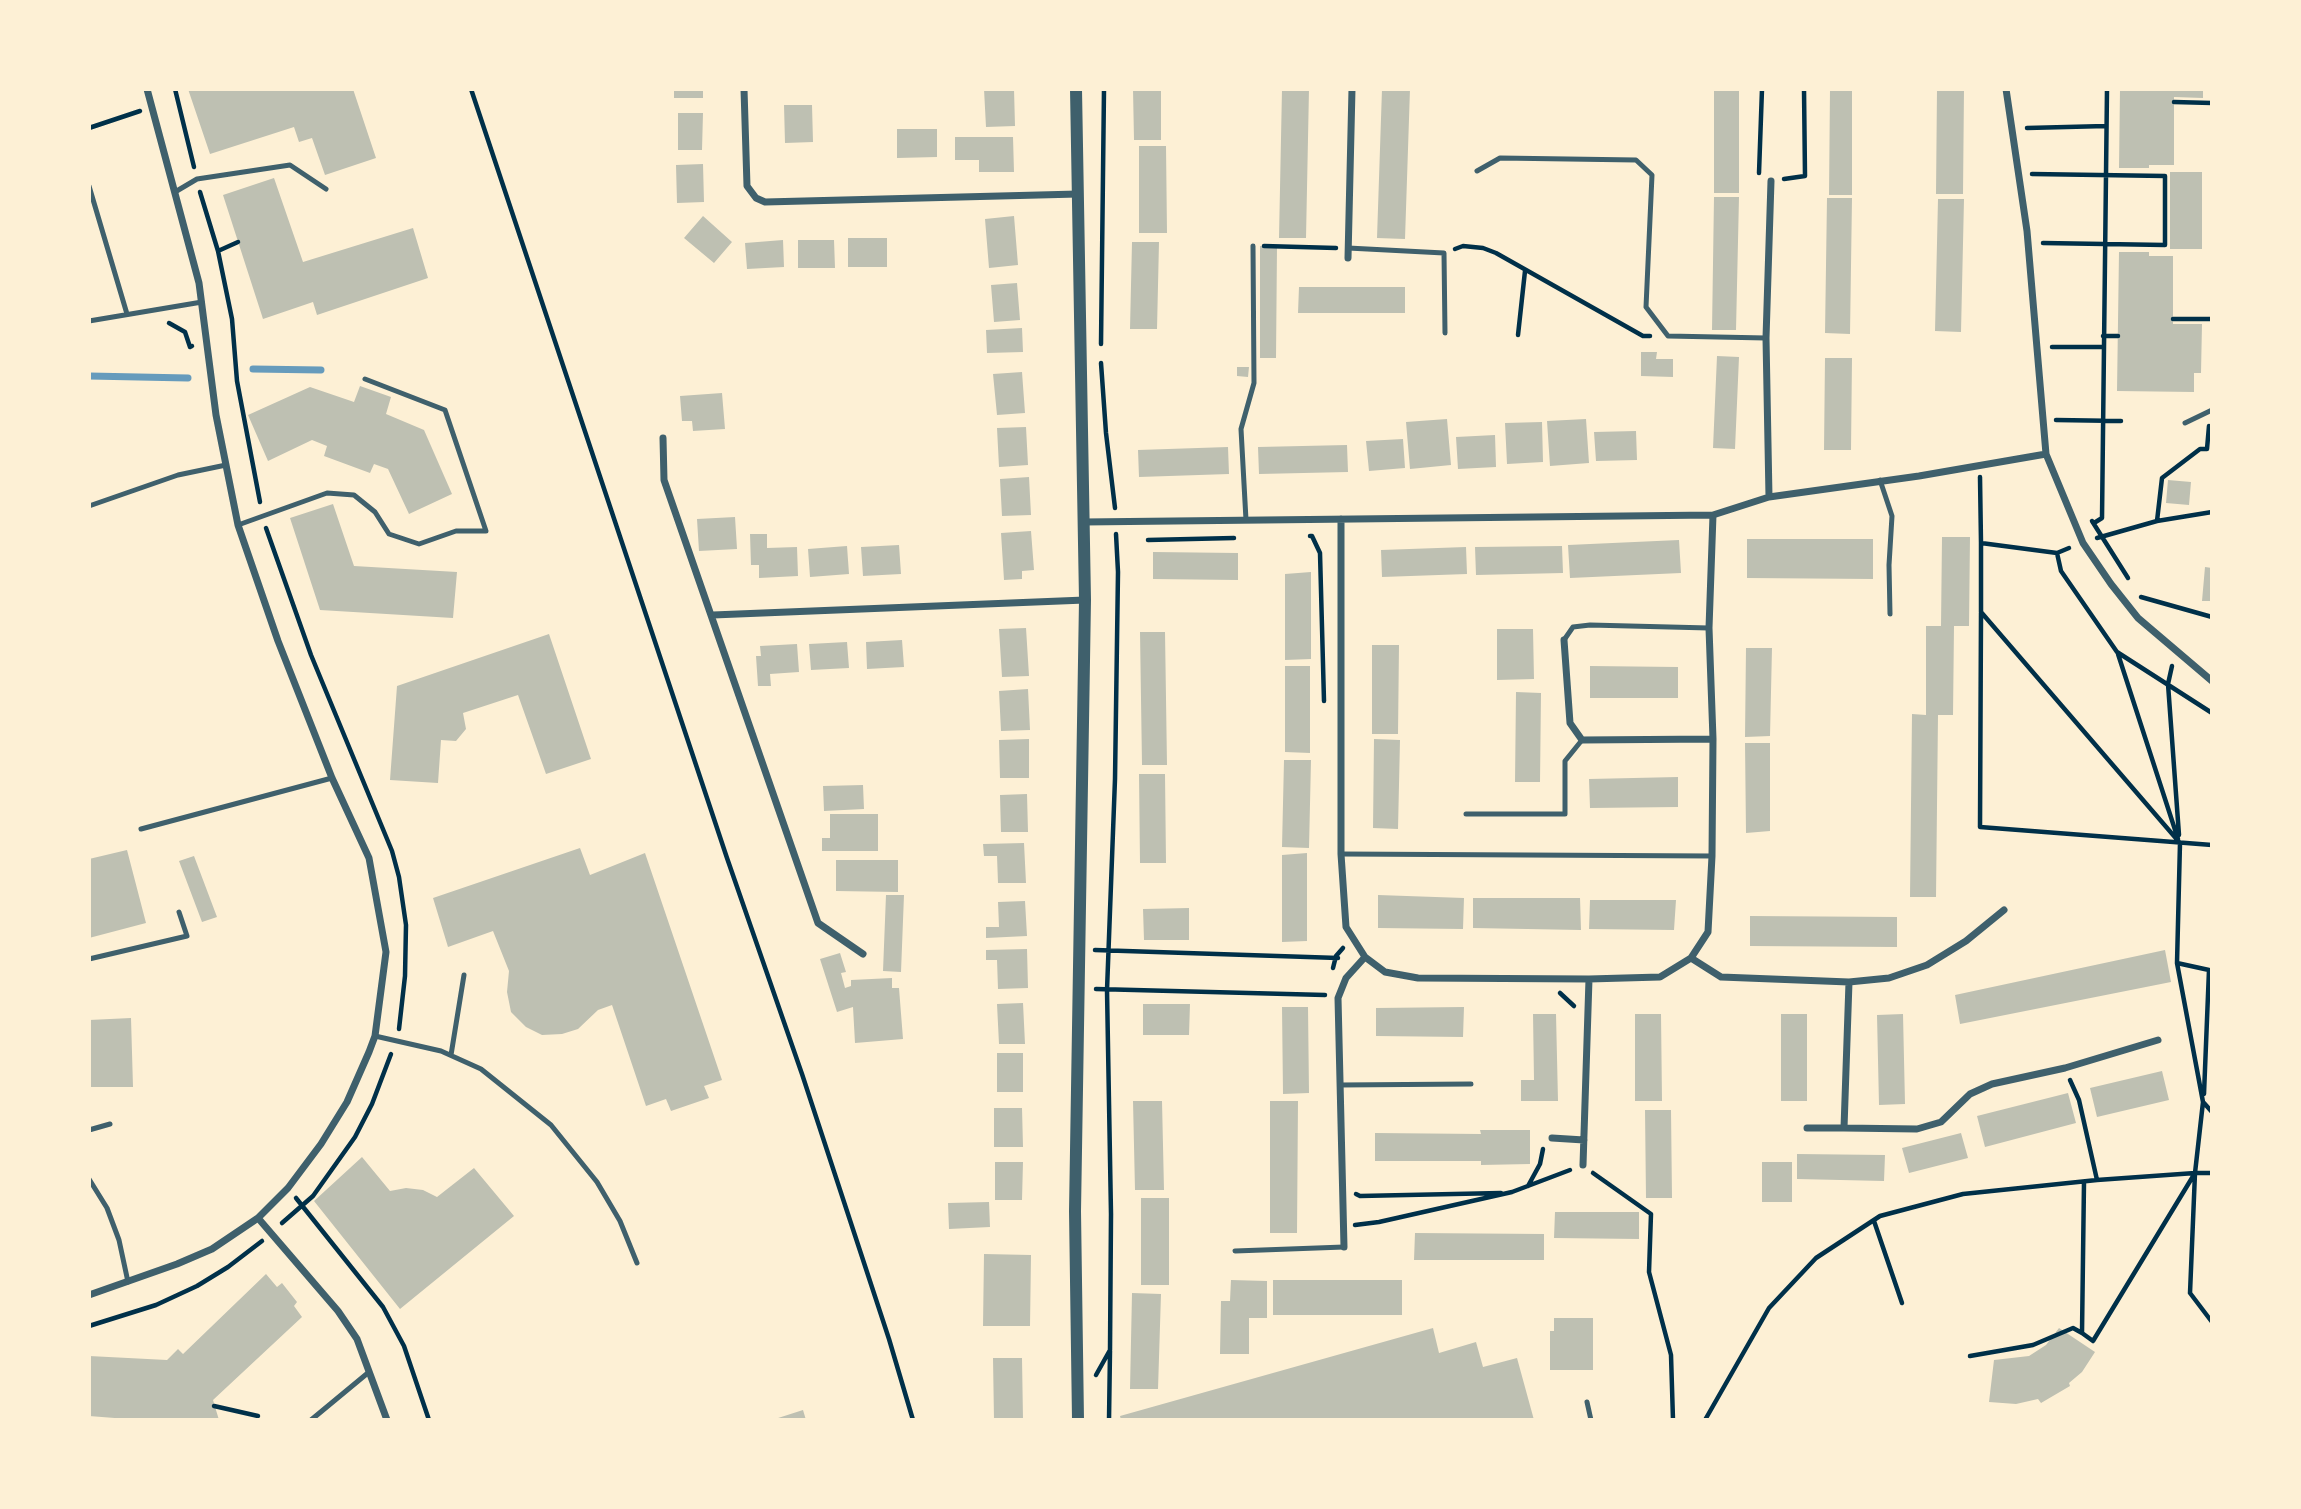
<!DOCTYPE html>
<style>
body{margin:0}
#map{position:relative;width:2301px;height:1509px;overflow:hidden;background:#fdf0d5;font-family:Karla,sans-serif}
canvas{display:block}
.frame{position:absolute;inset:0;border:91px solid #fdf0d5;pointer-events:none}
</style>
<div id="map">
<canvas width="2301" height="1509"></canvas>
<div class="frame"></div>
</div>
<script>
const c = document.querySelector('canvas').getContext('2d');
c.lineJoin = 'round';
const shape = rows => new Path2D(rows.map(r => 'M' + r).join(''));
function trace(path, color, width, dash) { c.strokeStyle = color; c.lineWidth = width; c.lineCap = dash ? 'butt' : 'round'; c.setLineDash(dash || []); c.stroke(path); }
function fill(path, color) { c.fillStyle = color; c.fill(path, 'evenodd'); }
trace(shape([
 [253,369,321,370],
 [89,376,188,378]
]), '#669bbc', 7);
fill(shape([
 [188,89,353,89,376,158,325,175,312,138,299,142,294,127,210,154],
 [674,89,703,89,703,98,674,98],
 [984,89,1014,89,1015,126,986,127],
 [1133,89,1161,89,1161,140,1134,140],
 [1282,89,1309,89,1306,238,1279,238],
 [1382,89,1410,89,1405,239,1377,238],
 [1714,89,1739,89,1739,193,1714,193],
 [1830,89,1852,89,1852,195,1829,195],
 [1937,89,1964,89,1963,194,1936,194],
 [2120,89,2203,89,2203,98,2174,97,2174,165,2149,165,2149,168,2119,168],
 [784,105,812,105,813,142,785,143],
 [678,113,703,113,702,150,678,150],
 [897,129,937,129,937,157,897,158],
 [955,137,1013,137,1014,172,979,172,979,160,955,160],
 [1139,146,1166,146,1167,233,1139,233],
 [703,164,704,202,677,203,676,165],
 [2170,172,2202,172,2202,249,2170,249],
 [274,178,303,262,413,228,428,278,317,315,313,302,263,319,223,195],
 [1714,197,1739,197,1736,330,1712,330],
 [1827,198,1852,198,1850,334,1825,333],
 [1938,199,1964,199,1961,332,1935,331],
 [703,216,732,242,714,263,684,238],
 [1014,216,1018,265,989,268,985,219],
 [848,238,887,238,887,267,848,267],
 [783,240,784,267,747,269,745,243],
 [798,240,834,240,835,268,798,268],
 [1132,242,1159,242,1157,329,1130,329],
 [1260,246,1277,247,1276,358,1260,358],
 [2119,252,2149,252,2149,256,2173,256,2173,324,2202,324,2201,373,2194,373,2194,392,2117,391],
 [1017,283,1020,320,994,322,991,285],
 [1299,287,1405,287,1405,313,1298,313],
 [1022,328,1023,352,987,353,986,330],
 [1641,352,1657,352,1656,359,1673,359,1673,377,1641,376],
 [1717,356,1739,357,1735,449,1713,448],
 [1825,358,1852,358,1851,450,1824,450],
 [1237,367,1249,367,1248,377,1237,376],
 [1022,372,1025,413,997,415,993,374],
 [360,386,391,397,386,414,424,430,452,494,409,514,388,469,374,464,370,473,324,456,327,446,312,440,268,461,248,415,310,387,354,402],
 [722,393,725,429,693,431,692,421,682,421,680,396],
 [1447,419,1451,465,1410,469,1406,422],
 [1586,419,1589,463,1550,466,1547,421],
 [1542,422,1543,462,1507,464,1505,423],
 [1026,427,1028,465,999,467,997,428],
 [1636,431,1637,460,1596,461,1594,432],
 [1495,435,1496,467,1458,469,1456,437],
 [1403,439,1405,468,1369,471,1366,441],
 [1347,445,1348,472,1259,474,1258,447],
 [1228,447,1229,474,1139,477,1138,450],
 [1029,477,1031,515,1002,516,1000,479],
 [2168,480,2191,482,2189,505,2166,503],
 [333,504,354,566,457,572,453,618,320,610,290,518],
 [735,517,737,549,699,551,697,519],
 [1031,531,1034,570,1022,571,1022,579,1004,580,1001,533],
 [750,534,767,534,767,548,797,547,798,576,759,578,759,565,751,565],
 [1942,537,1970,537,1969,626,1954,626,1953,715,1938,715,1936,897,1910,897,1912,714,1926,715,1926,626,1941,626],
 [1747,539,1873,539,1873,579,1747,578],
 [1679,540,1681,573,1570,578,1568,545],
 [899,545,901,574,863,576,861,547],
 [847,546,849,574,810,577,808,549],
 [1562,546,1563,573,1476,575,1475,547],
 [1466,547,1467,574,1382,577,1381,550],
 [1153,552,1238,553,1238,580,1153,579],
 [2205,567,2212,568,2212,601,2202,601],
 [1311,572,1311,659,1285,660,1285,574],
 [1026,628,1029,676,1002,677,999,629],
 [1497,629,1533,629,1534,679,1497,680],
 [1140,632,1165,632,1167,765,1142,765],
 [549,634,591,759,546,774,518,695,463,713,466,729,456,741,441,740,438,783,390,780,397,686],
 [902,640,904,667,867,669,866,642],
 [847,642,849,668,811,670,809,644],
 [797,644,799,672,770,674,771,686,758,686,756,656,761,656,760,646],
 [1372,645,1399,645,1398,734,1372,734],
 [1746,648,1772,648,1770,736,1745,737],
 [1285,666,1310,666,1310,753,1285,752],
 [1590,666,1678,667,1678,698,1590,698],
 [1028,689,1030,730,1001,731,999,691],
 [1516,692,1541,693,1540,782,1515,782],
 [1029,739,1029,778,1000,778,999,740],
 [1374,739,1400,740,1398,829,1373,828],
 [1745,743,1770,743,1770,831,1746,833],
 [1284,760,1311,760,1309,848,1282,847],
 [1139,774,1165,774,1166,863,1140,863],
 [1678,777,1678,807,1590,808,1589,779],
 [863,785,864,809,824,811,823,786],
 [1027,794,1028,832,1001,832,1000,795],
 [830,814,878,814,878,851,822,851,822,838,830,838],
 [1024,843,1026,883,998,883,997,856,984,856,983,844],
 [580,848,590,875,645,853,722,1080,704,1086,709,1098,671,1111,666,1099,646,1106,612,1005,598,1010,578,1029,562,1034,542,1035,526,1027,511,1012,507,992,509,971,493,931,448,947,433,898],
 [127,850,146,923,89,938,89,859],
 [1307,853,1307,941,1282,942,1282,855],
 [194,856,217,917,202,922,179,861],
 [836,860,898,860,898,892,836,891],
 [886,895,904,895,901,972,883,971],
 [1378,895,1464,898,1463,929,1378,928],
 [1473,898,1580,898,1581,930,1473,928],
 [1590,900,1676,900,1674,930,1589,929],
 [1025,901,1027,936,986,938,986,927,999,927,998,902],
 [1189,908,1189,940,1144,940,1143,909],
 [1750,916,1897,917,1897,947,1750,946],
 [1027,949,1028,988,998,989,997,960,986,960,986,950],
 [2165,950,2171,982,1960,1024,1955,995],
 [840,953,846,972,841,973,845,988,851,986,851,980,892,978,892,988,899,988,903,1039,855,1043,853,1007,837,1012,820,959],
 [1023,1003,1025,1044,999,1044,997,1004],
 [1143,1004,1190,1004,1189,1035,1143,1035],
 [1282,1007,1308,1007,1309,1093,1283,1094],
 [1464,1007,1463,1037,1376,1036,1376,1008],
 [1533,1014,1556,1014,1558,1101,1521,1101,1521,1080,1534,1080],
 [1635,1014,1661,1014,1662,1101,1635,1101],
 [1781,1014,1807,1014,1807,1101,1781,1101],
 [1903,1014,1905,1104,1879,1105,1877,1015],
 [131,1018,133,1087,89,1087,89,1020],
 [997,1053,1023,1053,1023,1092,997,1092],
 [2162,1071,2169,1100,2097,1117,2090,1088],
 [2068,1093,2076,1123,1985,1147,1977,1116],
 [1133,1101,1162,1101,1164,1190,1135,1190],
 [1270,1101,1298,1101,1297,1233,1270,1233],
 [994,1108,1022,1108,1023,1147,994,1147],
 [1645,1110,1671,1110,1672,1198,1646,1198],
 [1480,1130,1530,1130,1530,1164,1481,1165,1481,1161,1375,1161,1375,1133,1481,1134],
 [1961,1133,1968,1158,1909,1173,1902,1148],
 [1797,1154,1885,1155,1884,1181,1797,1179],
 [362,1157,390,1191,406,1188,423,1190,437,1197,474,1168,514,1216,400,1309,314,1201],
 [995,1162,1023,1162,1022,1200,995,1200],
 [1762,1162,1792,1162,1792,1202,1762,1202],
 [1141,1198,1169,1198,1169,1285,1141,1285],
 [989,1202,990,1227,949,1229,948,1203],
 [1555,1212,1639,1212,1639,1239,1554,1238],
 [1415,1233,1544,1234,1544,1260,1414,1260],
 [984,1254,1031,1255,1030,1326,983,1326],
 [266,1274,277,1287,282,1283,297,1302,294,1306,302,1317,213,1400,219,1420,140,1420,89,1416,89,1356,167,1360,178,1349,183,1354],
 [1231,1280,1267,1281,1267,1318,1249,1318,1249,1354,1220,1354,1221,1301,1230,1301],
 [1273,1280,1402,1280,1402,1315,1273,1315],
 [1132,1293,1161,1294,1158,1389,1130,1389],
 [1554,1318,1593,1318,1593,1370,1550,1370,1550,1331,1554,1331],
 [1433,1328,1439,1353,1476,1342,1483,1367,1517,1358,1534,1420,1121,1420,1120,1416],
 [2059,1328,2095,1352,2082,1372,2069,1383,2070,1386,2041,1403,2038,1399,2016,1404,1989,1402,1994,1360,2029,1356,2046,1345],
 [993,1358,1022,1358,1023,1420,994,1420],
 [803,1410,806,1420,775,1420,775,1419]
]), '#bec0b2');
trace(shape([
 [175,89,194,167],
 [471,89,727,858,802,1074,889,1339,913,1420],
 [2174,102,2212,103],
 [89,128,140,111],
 [2027,128,2106,126],
 [1759,173,1762,89],
 [2032,174,2165,176,2165,245,2043,243],
 [1784,179,1805,176,1804,89],
 [200,192,218,251,232,319,237,381,260,502],
 [1264,246,1336,248],
 [1455,249,1463,246,1483,248,1496,253,1643,336,1650,336],
 [218,251,238,242],
 [2173,319,2212,319],
 [169,323,185,332,190,347,192,346],
 [1518,335,1525,271],
 [2103,336,2118,336],
 [1101,344,1104,89],
 [2052,347,2103,347],
 [1101,363,1106,433,1115,508],
 [2056,420,2121,421],
 [1980,477,1981,543],
 [2092,521,2128,578],
 [2157,521,2162,478,2200,449,2207,449,2209,426],
 [2094,523,2102,518,2107,89],
 [266,528,311,655,392,851,399,877,406,925,405,976,399,1029],
 [1310,536,1312,536,1320,553,1324,701],
 [2097,538,2157,521,2212,512],
 [1148,540,1234,538],
 [2069,548,2057,553,1981,543,1981,612,2180,843,2177,963,2203,1102,2195,1173,2190,1293,2212,1322],
 [2057,553,2061,571,2117,652,2212,713],
 [2141,597,2212,617],
 [1981,613,1980,827,2212,845],
 [2118,654,2178,839],
 [2172,666,2168,684,2179,835],
 [1095,950,1338,958],
 [2177,963,2209,970,2204,1094],
 [1333,968,1336,956,1343,948],
 [1096,989,1325,995],
 [1560,993,1574,1006],
 [2070,1080,2079,1100,2097,1180],
 [2204,1103,2212,1112],
 [1593,1173,1651,1214,1649,1272,1671,1355,1673,1420],
 [2084,1182,2082,1333,2093,1341,2195,1173,2212,1173],
 [1528,1186,1540,1164,1543,1149],
 [1356,1194,1360,1196,1501,1193],
 [296,1198,383,1307,404,1346,429,1420],
 [1874,1221,1902,1303],
 [282,1223,313,1196,355,1137,372,1104,391,1054],
 [1355,1225,1379,1222,1512,1192,1570,1170],
 [89,1326,156,1305,197,1286,228,1267,262,1241],
 [1970,1356,2033,1345,2073,1328,2082,1333],
 [1096,1375,1110,1350,1111,1214,1107,990,1115,779,1118,572,1116,534],
 [214,1406,258,1416],
 [1109,1420,1110,1351],
 [1705,1420,1769,1308,1816,1258,1880,1216,1963,1194,2097,1180,2195,1173]
]), '#003049', 4.5);
trace(shape([
 [1477,171,1500,158,1636,160,1652,175,1646,307,1668,336,1766,338],
 [89,186,127,314],
 [175,192,197,179,290,165,326,189],
 [1348,248,1444,253,1445,333],
 [89,321,202,302],
 [2185,423,2212,410],
 [1880,480,1892,516,1889,565,1890,614],
 [89,506,178,475,226,465],
 [1246,520,1241,429,1254,383,1253,246],
 [238,525,327,493,354,495,375,512,389,534,419,544,456,531,486,531,445,410,365,379],
 [1564,640,1573,627,1590,625,1709,628],
 [1466,814,1565,814,1565,761,1582,740],
 [141,829,332,778],
 [1341,854,1712,856],
 [89,959,187,936,179,912],
 [375,1036,441,1051,481,1069,551,1125,597,1182,620,1221,637,1263],
 [451,1055,464,975],
 [1340,1085,1471,1084],
 [89,1130,110,1124],
 [89,1179,107,1208,119,1240,128,1282],
 [1235,1251,1344,1247],
 [1587,1402,1591,1420],
 [311,1420,369,1372]
]), '#3f606c', 5);
trace(shape([
 [744,89,747,186,756,198,765,202,1078,194],
 [2006,89,2027,231,2046,454,2083,543,2111,584,2138,618,2212,681],
 [1348,258,1352,89],
 [663,438,664,480,818,923,863,954],
 [1769,497,1766,338,1771,181],
 [1341,519,1341,854,1346,927,1365,957,1385,972,1418,978,1589,979,1660,977,1691,958,1708,932,1712,856,1713,739,1709,628,1713,515],
 [1084,522,1713,515,1769,497,1919,476,2046,454],
 [713,615,1085,600],
 [1564,640,1570,723,1582,740,1713,739],
 [1691,958,1721,977,1849,982,1889,978,1927,965,1966,941,2004,910],
 [1849,982,1844,1128,1917,1129,1941,1122,1970,1094,1992,1084,2065,1068,2158,1040],
 [1807,1128,1844,1128],
 [1552,1138,1584,1140],
 [1583,1165,1589,979],
 [258,1218,338,1311,357,1339,387,1420],
 [1344,1247,1338,998,1346,978,1365,957],
 [89,1295,177,1264,212,1249,258,1218,288,1188,321,1144,347,1102,369,1052,375,1036,386,952,369,858,332,778,278,641,238,525,216,415,199,283,147,89]
]), '#3f606c', 7);
trace(shape([
 [1076,89,1085,600,1075,1211,1078,1420]
]), '#3f606c', 12);
</script>
